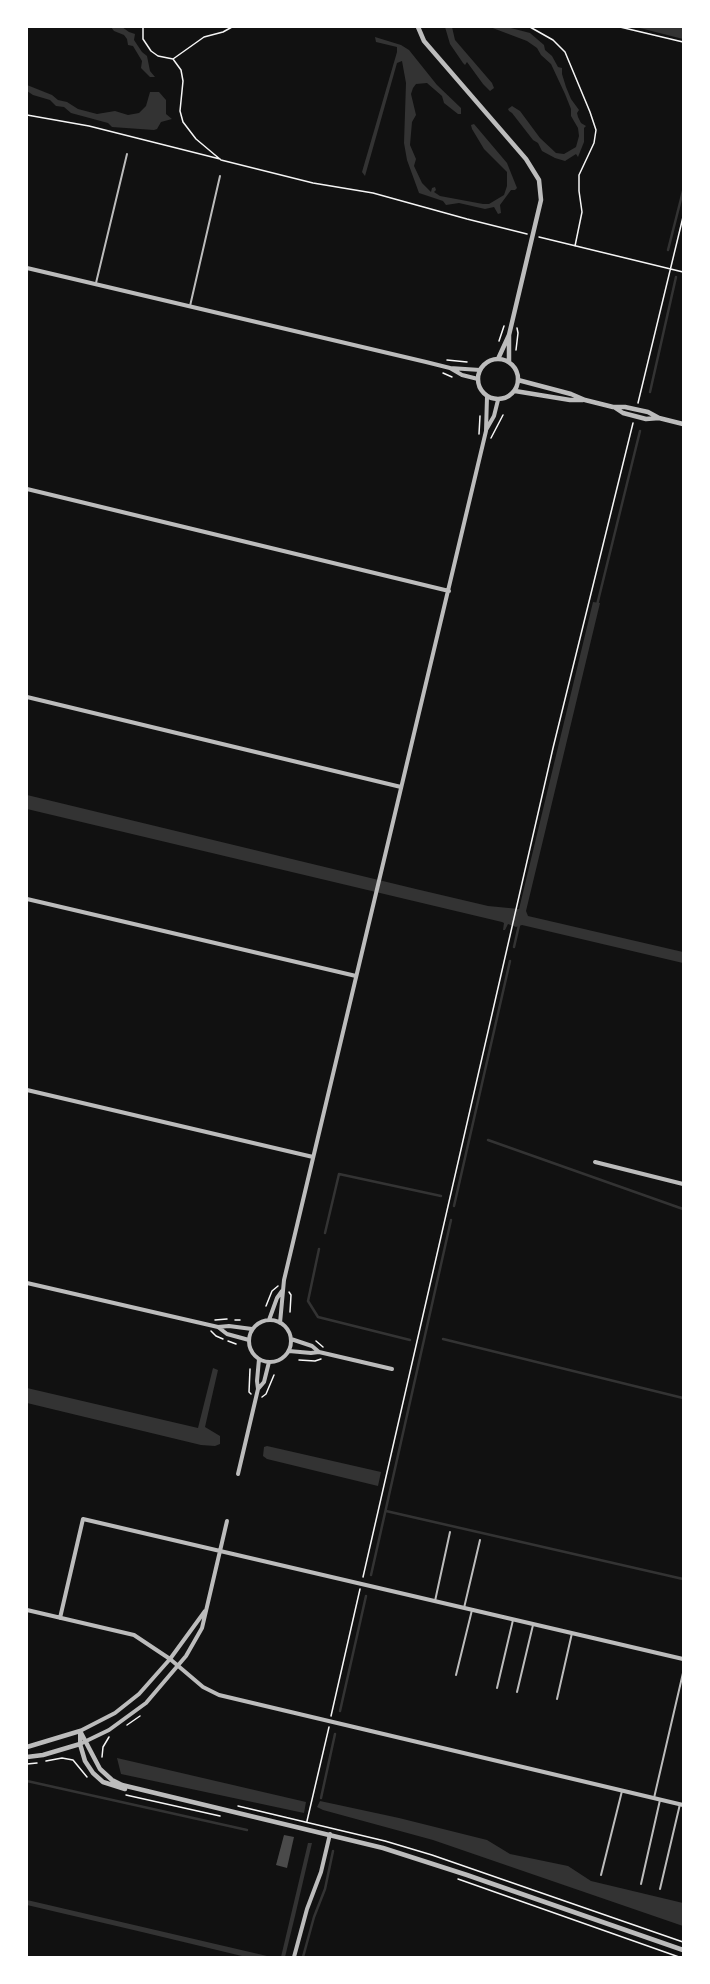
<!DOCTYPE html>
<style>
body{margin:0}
#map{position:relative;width:710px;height:1984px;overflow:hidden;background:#111;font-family:"Open Sans",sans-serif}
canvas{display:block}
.frame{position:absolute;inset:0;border:28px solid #fff;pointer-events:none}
</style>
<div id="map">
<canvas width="710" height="1984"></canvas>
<div class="frame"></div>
</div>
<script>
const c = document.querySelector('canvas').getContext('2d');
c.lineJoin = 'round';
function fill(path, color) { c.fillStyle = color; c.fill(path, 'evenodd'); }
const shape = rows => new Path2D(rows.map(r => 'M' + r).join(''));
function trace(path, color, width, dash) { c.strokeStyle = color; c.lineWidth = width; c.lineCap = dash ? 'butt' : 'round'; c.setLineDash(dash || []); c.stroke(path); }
fill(shape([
 [111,27,122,27,129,32,135,34,134,40,142,52,147,56,150,71,155,77,150,77,141,68,142,61,133,46,128,45,127,39,124,35,114,31],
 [445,27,452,27,455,40,492,83,494,88,490,91,483,84,467,62,465,65,463,63,450,44],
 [490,27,507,27,530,33,544,45,545,50,552,56,558,67,562,68,562,74,566,87,571,99,579,110,577,113,578,117,581,123,586,126,584,128,584,142,578,157,576,154,565,161,555,158,542,151,538,143,533,140,512,113,509,111,508,109,512,106,520,111,540,138,556,153,564,154,576,147,579,136,578,128,571,116,571,109,565,94,551,64,541,55,537,48,527,41],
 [636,27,683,27,683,39],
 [375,37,401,45,409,50,437,85,461,108,461,114,458,114,444,103,442,96,427,83,416,84,413,88,411,94,416,115,412,122,410,145,416,159,414,166,422,183,431,192,432,188,435,187,436,190,434,192,440,196,483,204,489,204,504,195,507,186,507,172,484,149,472,129,471,125,474,124,507,163,517,188,515,190,511,190,500,205,501,213,498,214,494,207,485,209,459,203,446,205,443,201,419,193,407,160,404,143,406,83,402,61,397,63,365,176,362,172,397,52,397,47,376,42],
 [27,85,52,95,58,100,67,102,78,109,97,114,115,111,128,115,139,113,146,106,150,92,159,92,166,100,166,114,172,119,161,122,157,129,154,130,112,127,108,123,71,113,64,107,56,106,50,100,33,95,27,91],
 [593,602,600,603,526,911,528,916,683,952,683,963,522,925,516,927,508,924,505,930,503,930,504,923,502,922,27,809,27,795,420,890,488,906,519,909],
 [213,1368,218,1370,205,1427,220,1436,220,1444,215,1446,201,1445,27,1403,27,1388,198,1428],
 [267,1446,381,1472,378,1486,267,1459,263,1456,264,1447],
 [117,1758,306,1802,304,1813,121,1774],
 [320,1801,399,1818,487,1840,510,1854,568,1866,591,1881,683,1903,683,1926,433,1840,323,1810,317,1807],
 [308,1843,312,1843,295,1916,285,1957,281,1957],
 [27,1900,267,1956,266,1957,246,1957,142,1932,27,1905]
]), '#333');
trace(shape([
 [668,250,683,191],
 [650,392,676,277],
 [597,605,640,431],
 [514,947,519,925],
 [488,1140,683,1209],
 [454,1206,510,961],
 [325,1233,339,1174,441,1196],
 [319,1249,308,1301,318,1317,410,1340],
 [443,1339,683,1398],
 [386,1511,683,1579],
 [371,1575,451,1220],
 [340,1711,366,1596],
 [27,1781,247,1830],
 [321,1798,335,1734],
 [303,1957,314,1917,325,1889,333,1851]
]), '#333', 2.5);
fill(shape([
 [284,1835,294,1837,287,1868,276,1865]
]), '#4a4a4a');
trace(shape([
 [143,27,143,39,151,51,158,56,173,59,181,70,183,81,180,111,183,122,196,139,221,160,313,183,373,193,467,219,527,234],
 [530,27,553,40,565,52,590,112,596,130,594,143,579,175,579,191,582,212,575,246],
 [620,27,683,42],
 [173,59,204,37,223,32,232,27],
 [27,115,89,126,220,159],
 [539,237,683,272],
 [499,341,504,326],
 [516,350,518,333,517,328],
 [447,360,467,362],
 [443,373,452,377],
 [638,403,683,217],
 [479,434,480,416],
 [491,438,503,415],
 [289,1292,291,1295,290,1312],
 [266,1306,272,1291,278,1286],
 [215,1320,227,1319],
 [235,1320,240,1320],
 [211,1331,216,1336,223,1339],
 [228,1341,236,1344],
 [316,1341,323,1347],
 [299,1360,315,1361,321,1359],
 [250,1369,249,1392,251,1394],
 [262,1397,266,1394,274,1375],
 [363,1577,553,748,633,423],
 [331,1716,360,1589],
 [127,1725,140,1716],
 [102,1757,103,1747,109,1737],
 [46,1761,62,1758,73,1760,87,1777],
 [27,1764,37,1763],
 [126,1795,220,1816],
 [238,1806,385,1841,432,1855,683,1942],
 [307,1821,329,1727],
 [458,1879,679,1957]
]), '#f5f5f5', 1.5);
trace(shape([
 [96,283,127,154],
 [190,306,220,176],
 [435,1601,450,1532],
 [464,1608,480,1540],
 [456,1675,472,1610],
 [497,1688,513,1620],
 [517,1692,533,1625],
 [557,1699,572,1633],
 [654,1798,683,1673],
 [601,1875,622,1791],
 [641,1884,660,1800],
 [660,1889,680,1804]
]), '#bcbcbc', 2);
trace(shape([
 [27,268,426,362,450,368,462,375,478,379],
 [450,368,480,370],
 [486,430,494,416,498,400],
 [27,489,449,591],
 [27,697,401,787],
 [27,899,356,976],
 [27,1090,313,1157],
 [595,1162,683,1184],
 [27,1283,218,1327,227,1334,249,1340],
 '249 1341a21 21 0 1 1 42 0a21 21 0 1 1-42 0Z',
 [269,1320,277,1298,282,1291],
 [280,1323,284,1280,486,431,487,397],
 [218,1327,229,1326,252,1329],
 [291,1339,312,1346,319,1352,392,1369],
 [289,1351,311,1353,319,1352],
 [258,1389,264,1382,269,1362],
 [238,1474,258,1389,257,1381,259,1359],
 [27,1610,134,1635,170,1659,203,1687,219,1695,683,1805],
 [205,1611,170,1659,139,1694,115,1713,80,1731,80,1744,109,1730,146,1703,186,1656,202,1628,227,1521],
 [60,1618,83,1519,683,1659],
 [294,1957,307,1909,321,1872,330,1834]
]), '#bcbcbc', 4);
trace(shape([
 [418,27,424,41,526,159,539,180,541,200,509,335,509,362],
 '478 379a20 20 0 1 1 40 0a20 20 0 1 1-40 0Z',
 [498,359,509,335],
 [518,380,571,394,585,400,613,407,625,407,648,412,659,418],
 [515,391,570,400,583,400],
 [614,407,623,413,646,419,659,418,683,424],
 [27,1747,80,1731,100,1769,112,1780,122,1785,383,1848,467,1875,683,1950],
 [27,1757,43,1755,80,1744,85,1761,93,1773,103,1782,125,1789]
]), '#bcbcbc', 4.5);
</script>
